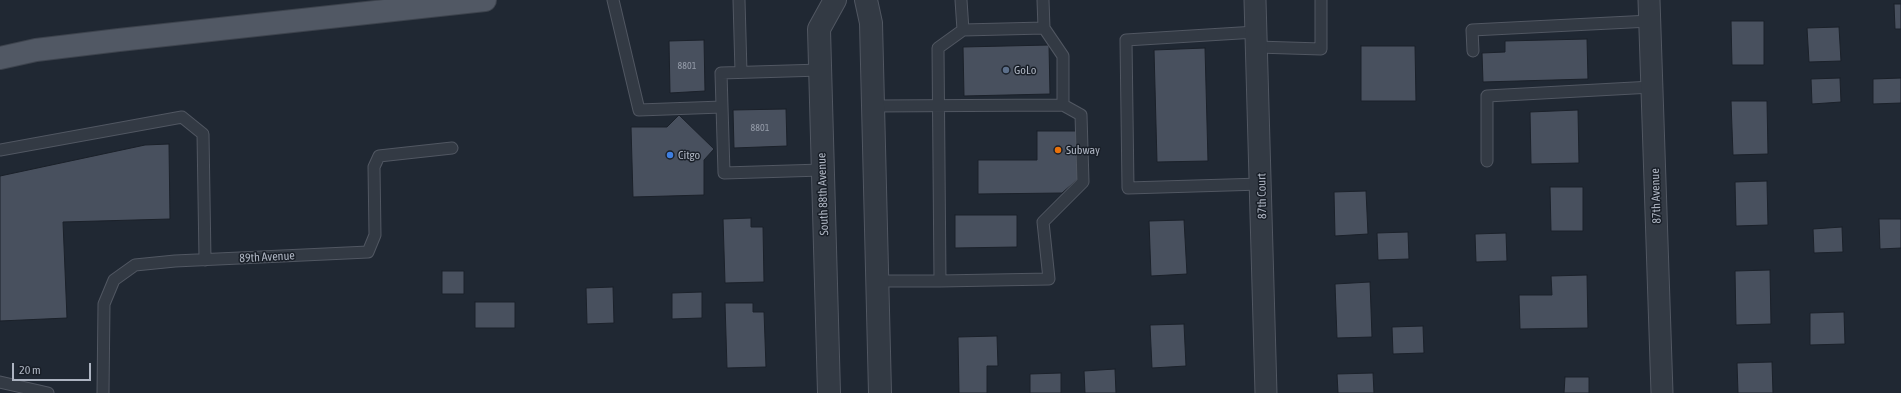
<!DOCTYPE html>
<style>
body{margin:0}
#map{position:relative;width:1901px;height:393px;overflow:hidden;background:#202833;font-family:"Asap Condensed",sans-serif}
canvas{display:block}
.scale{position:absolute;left:12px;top:363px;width:79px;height:18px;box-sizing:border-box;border:2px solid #adb4c1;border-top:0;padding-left:5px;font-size:12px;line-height:14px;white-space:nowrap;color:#adb4c1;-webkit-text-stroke:3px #191f28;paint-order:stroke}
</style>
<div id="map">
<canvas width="1901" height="393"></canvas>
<div class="scale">20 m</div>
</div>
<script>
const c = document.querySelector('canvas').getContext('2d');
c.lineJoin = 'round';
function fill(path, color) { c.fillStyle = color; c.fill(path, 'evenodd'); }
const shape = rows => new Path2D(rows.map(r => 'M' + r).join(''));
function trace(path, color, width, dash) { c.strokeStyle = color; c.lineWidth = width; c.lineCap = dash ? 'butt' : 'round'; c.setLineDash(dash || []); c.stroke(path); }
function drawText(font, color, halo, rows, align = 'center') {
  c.font = font + ' "Asap Condensed",sans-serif'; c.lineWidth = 3; c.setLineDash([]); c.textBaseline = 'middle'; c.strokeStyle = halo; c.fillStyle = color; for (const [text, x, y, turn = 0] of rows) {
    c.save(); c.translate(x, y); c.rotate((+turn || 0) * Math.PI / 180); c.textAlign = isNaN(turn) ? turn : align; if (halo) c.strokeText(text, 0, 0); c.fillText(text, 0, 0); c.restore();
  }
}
const building = shape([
 [1894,4,1901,4,1901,29,1895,29,1894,4],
 [1731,21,1764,21,1764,65,1732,65,1731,21],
 [1839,27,1841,61,1809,62,1807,28,1839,27],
 [1587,39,1588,79,1483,82,1482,53,1505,52,1505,41,1587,39],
 [704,40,705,91,670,93,669,41,704,40],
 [1049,45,1050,94,964,96,963,47,1049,45],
 [1361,46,1415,46,1416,101,1361,101,1361,46],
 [1205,48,1208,161,1157,162,1154,50,1205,48],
 [1840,78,1841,102,1812,104,1811,79,1840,78],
 [1901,78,1901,103,1873,104,1873,79,1901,78],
 [1731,101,1767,101,1768,154,1733,155,1731,101],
 [786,109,787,146,734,148,733,110,786,109],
 [1578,110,1579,163,1531,164,1530,112,1578,110],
 [679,115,714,149,704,160,704,195,633,197,631,127,667,127,679,115],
 [1037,131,1077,131,1078,179,1062,193,978,194,978,160,1037,160,1037,131],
 [169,144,170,219,63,222,67,318,0,321,0,176,145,145,169,144],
 [1767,181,1768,225,1736,226,1735,182,1767,181],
 [1550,187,1583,187,1583,231,1551,231,1550,187],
 [1366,191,1368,234,1335,236,1334,192,1366,191],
 [955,215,1017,215,1017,247,955,248,955,215],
 [751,218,751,227,763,227,764,282,725,283,723,219,751,218],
 [1879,219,1901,219,1901,248,1880,249,1879,219],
 [1184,220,1187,274,1151,276,1149,221,1184,220],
 [1842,227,1843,252,1814,253,1813,229,1842,227],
 [1408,232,1409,259,1378,260,1377,233,1408,232],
 [1506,233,1507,261,1476,262,1475,234,1506,233],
 [1770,270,1771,324,1736,325,1735,271,1770,270],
 [442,271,464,271,464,294,442,294,442,271],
 [1587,275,1588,328,1520,329,1519,295,1552,295,1551,276,1587,275],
 [1370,282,1372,337,1337,338,1335,284,1370,282],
 [613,287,614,323,587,324,586,288,613,287],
 [702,292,702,318,672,319,672,293,702,292],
 [475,302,515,302,515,328,475,328,475,302],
 [725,303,753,303,753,312,764,312,766,367,727,368,725,303],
 [1844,312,1845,344,1810,345,1810,313,1844,312],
 [1184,324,1186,366,1152,368,1150,325,1184,324],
 [1423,326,1424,353,1393,354,1392,327,1423,326],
 [997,336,998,366,987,366,987,393,959,393,958,337,997,336],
 [1772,362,1773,393,1738,393,1737,363,1772,362],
 [1115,369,1116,393,1085,393,1084,371,1115,369],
 [1061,373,1061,393,1030,393,1030,374,1061,373],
 [1373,373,1374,393,1338,393,1337,374,1373,373],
 [1565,377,1589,377,1589,393,1564,393,1565,377]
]);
fill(building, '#48505e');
trace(building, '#1b212a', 1);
const service = shape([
 [613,0,639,110,722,107],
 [739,0,741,72],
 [961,0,963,30,1044,28,1043,0],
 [1256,32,1126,40,1128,188,1261,184],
 [1257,47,1321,49,1321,0],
 [1473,51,1472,30,1650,21],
 [821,70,721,73,724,173,822,170],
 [873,106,1063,105,1063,56,1044,28],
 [0,150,182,117,203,134,205,260],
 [1487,161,1487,96,1652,87],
 [876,281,940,281,938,48,963,30],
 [940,281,1049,279,1043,222,1083,182,1081,115,1063,105],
 [0,382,48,393],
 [103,393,104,304,114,280,135,265,175,261,368,252,375,235,374,167,379,156,452,148]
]);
const minor = shape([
 [1255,0,1266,393],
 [1649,0,1662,393]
]);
const tertiary = shape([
 [866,0,871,23,880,393],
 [829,393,819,29,835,0]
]);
const primary = shape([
 [0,58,36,50,119,40,485,0]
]);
trace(service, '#515762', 13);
trace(minor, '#515762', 23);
trace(tertiary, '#515762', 24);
trace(primary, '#3d434d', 24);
trace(service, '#333a44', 11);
trace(minor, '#333a44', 21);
trace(tertiary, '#333a44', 22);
trace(primary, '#515864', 22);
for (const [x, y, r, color] of [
 [1006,70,4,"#5c6f8a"],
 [1058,150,4,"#e8710a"],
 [670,155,4,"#3f7fe0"]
]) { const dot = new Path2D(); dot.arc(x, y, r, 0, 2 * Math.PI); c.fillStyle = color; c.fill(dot); trace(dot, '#191f28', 1.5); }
drawText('10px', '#949ba8', null, [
 ["8801",687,66],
 ["8801",760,128]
]);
drawText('12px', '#adb4c1', '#191f28', [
 ["GoLo",1014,70],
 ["Subway",1066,150],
 ["Citgo",678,155]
], 'left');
drawText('12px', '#adb4c1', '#191f28', [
 ["South 88th Avenue",823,194,-92],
 ["87th Court",1262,196,-91],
 ["87th Avenue",1656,196,-92],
 ["89th Avenue",267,257,-3]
]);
</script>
